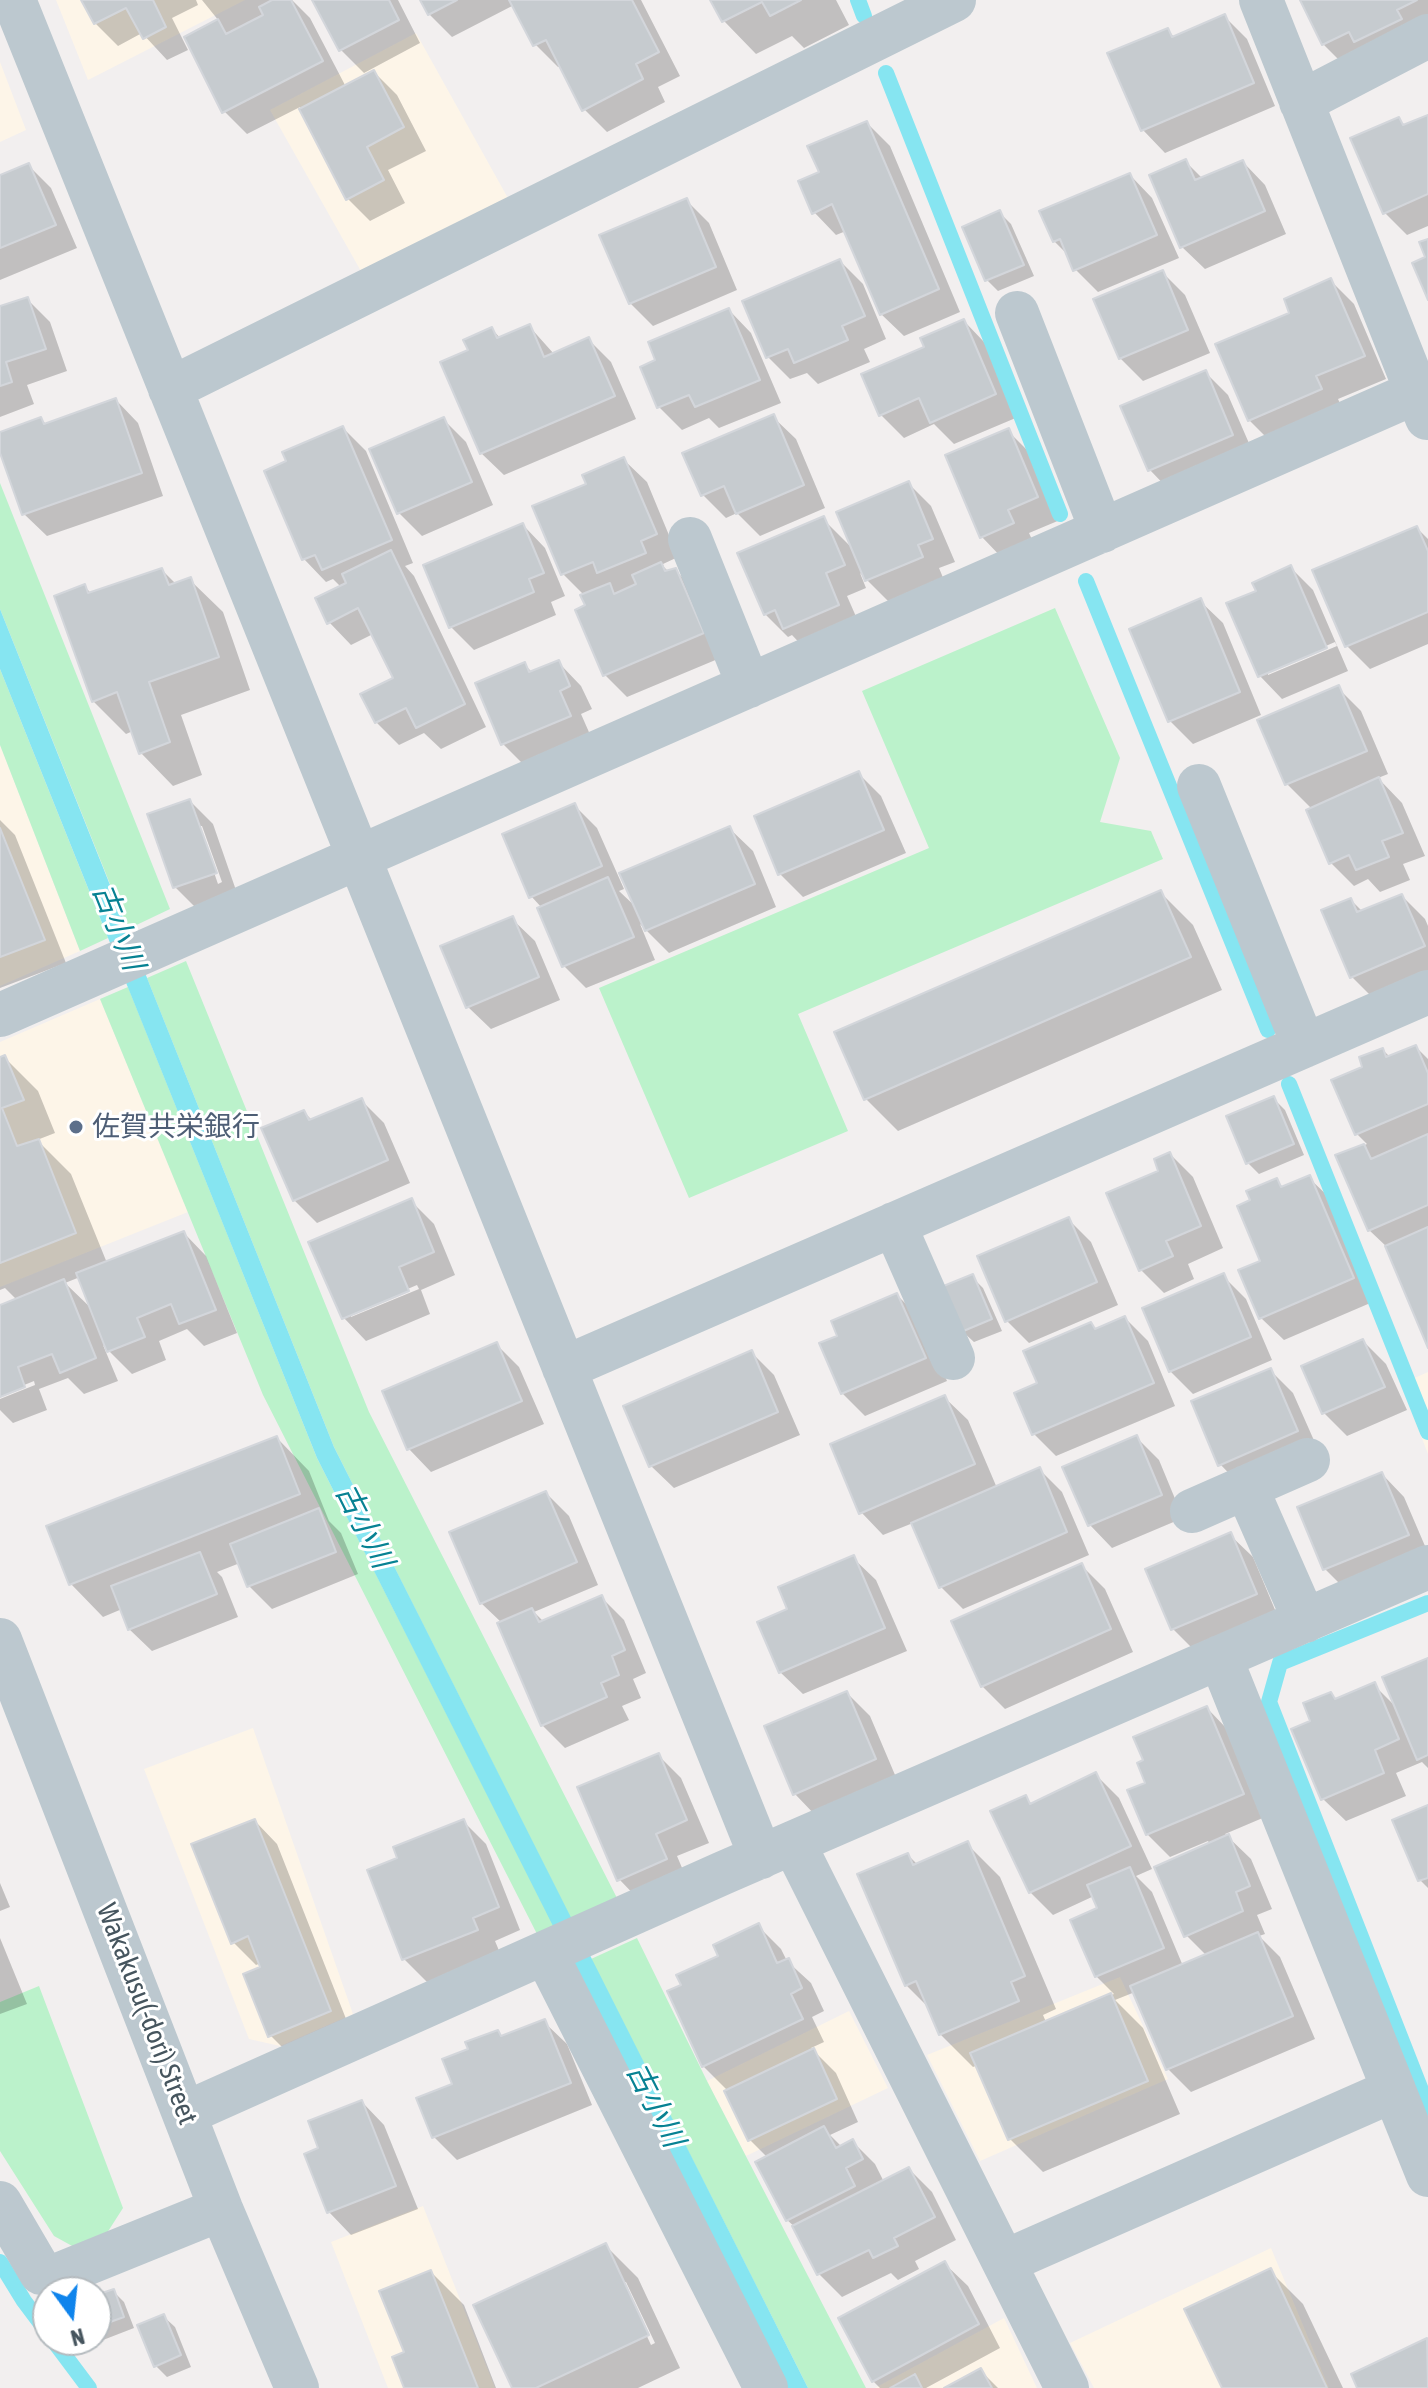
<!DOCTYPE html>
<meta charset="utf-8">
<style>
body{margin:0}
#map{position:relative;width:1428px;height:2388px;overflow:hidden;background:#f2efef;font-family:"Asap Condensed",sans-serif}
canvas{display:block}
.north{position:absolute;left:32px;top:2276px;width:80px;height:80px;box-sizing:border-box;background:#fff;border:2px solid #b5bbbf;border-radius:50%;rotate:165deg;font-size:22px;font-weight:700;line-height:32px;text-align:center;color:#46555e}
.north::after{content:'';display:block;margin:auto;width:28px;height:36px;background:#0f84ec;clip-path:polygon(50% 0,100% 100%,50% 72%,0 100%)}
</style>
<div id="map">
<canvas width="1428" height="2388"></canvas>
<div class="north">N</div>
</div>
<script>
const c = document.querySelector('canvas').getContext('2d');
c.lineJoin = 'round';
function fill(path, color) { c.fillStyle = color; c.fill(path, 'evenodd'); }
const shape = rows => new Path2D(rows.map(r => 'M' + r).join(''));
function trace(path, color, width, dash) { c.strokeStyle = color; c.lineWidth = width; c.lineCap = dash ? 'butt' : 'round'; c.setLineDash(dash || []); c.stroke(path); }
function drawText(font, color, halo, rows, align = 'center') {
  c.font = font + ' "Asap Condensed","Noto Sans JP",sans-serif'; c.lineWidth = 6; c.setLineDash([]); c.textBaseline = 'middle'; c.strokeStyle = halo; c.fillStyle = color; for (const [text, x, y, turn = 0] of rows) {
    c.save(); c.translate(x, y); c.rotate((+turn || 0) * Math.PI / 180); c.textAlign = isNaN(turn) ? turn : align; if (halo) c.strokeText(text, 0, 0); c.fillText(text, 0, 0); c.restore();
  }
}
fill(shape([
 [56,0,245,0,88,80],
 [416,33,509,200,362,273,270,110],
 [0,62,26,130,0,142],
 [0,745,80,951,0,986],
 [100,999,188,1212,0,1287,0,1042],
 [1428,1372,1428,1454,1401,1384],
 [253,1728,353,2014,280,2046,249,2039,144,1769],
 [1120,1977,1168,2079,980,2161,927,2055],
 [849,2011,888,2088,746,2156,707,2081],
 [423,2206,495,2388,388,2388,331,2242],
 [1271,2248,1329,2388,1094,2388,1070,2343],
 [1004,2318,1037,2388,875,2388]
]), '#fdf5e8');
fill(shape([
 [0,483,170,909,128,929,0,609],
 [1055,608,1120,758,1100,822,1151,831,1163,859,798,1014,848,1131,689,1198,599,988,929,848,862,691],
 [0,669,108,938,80,951,0,745],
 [186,961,369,1412,617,1898,571,1919,334,1447,147,978],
 [128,987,317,1458,554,1926,537,1934,263,1395,100,999],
 [637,1938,707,2081,866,2388,808,2388,591,1959],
 [39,1986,123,2208,107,2233,74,2247,54,2236,0,2151,0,2002]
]), '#bbf2cb');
fill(shape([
 [0,609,334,1447,808,2388,786,2388,317,1458,0,669]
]), '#86e5f1');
fill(shape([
 [83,0,196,0,198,5,172,18,188,50,167,60,142,33,118,46,95,23],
 [202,0,292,0,310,18,346,87,374,72,397,95,426,151,388,170,405,203,370,221,348,199,300,107,247,134,224,111,186,38,219,21],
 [315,0,398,0,420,43,364,73,341,50],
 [422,0,641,0,680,76,658,87,665,102,607,132,584,109,561,66,558,67,535,44,514,5,452,37,429,14],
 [713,0,836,0,849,25,804,48,792,36,756,54,724,21],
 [1302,0,1428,0,1428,55,1356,77,1323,44],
 [1225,17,1247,39,1275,106,1165,153,1143,130,1168,30,1175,38],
 [1428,117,1428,226,1407,235,1384,212,1398,119,1406,126],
 [867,123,890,146,960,312,904,336,881,314,846,231,836,235,814,212,821,173],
 [1186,162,1203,179,1243,162,1265,185,1286,234,1205,269,1182,247],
 [28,165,51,188,77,248,0,280,0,177],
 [1130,175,1152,198,1179,258,1098,292,1075,269,1069,256,1054,241],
 [686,200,709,223,737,290,653,326,630,303],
 [1000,213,1011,224,1034,276,998,291,987,280],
 [840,261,863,284,886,339,864,349,870,362,818,384,807,373,790,379,768,357],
 [1162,272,1185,295,1210,353,1143,381,1120,358],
 [1331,281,1354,304,1386,379,1338,399,1344,412,1272,443,1249,420,1292,314],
 [27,299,50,322,67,371,27,385,34,404,0,417,0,308],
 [729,310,751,333,781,403,719,428,709,418,682,430,659,407],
 [964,321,986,344,1018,417,954,444,934,424,904,438,881,415,926,348],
 [529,326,554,354,588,339,611,362,636,419,504,475,481,453,470,351,492,329,501,339],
 [1205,372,1228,395,1255,457,1172,493,1150,470],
 [116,400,138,423,163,496,47,536,24,514,0,447,0,434,41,419,47,425],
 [773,417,796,439,825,508,760,536,737,513,726,518,703,495],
 [443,419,466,442,493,505,422,536,399,513],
 [343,428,366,451,413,563,405,566,414,576,486,727,441,749,424,733,399,745,376,722,395,679,373,634,351,645,329,622,341,587,333,579,326,582,304,559,289,462],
 [1008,431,1031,454,1060,520,1029,533,1035,546,1004,560,982,537],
 [624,460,647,482,678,557,663,564,664,567,669,572,675,570,698,593,725,656,627,697,605,675,585,596,563,574,589,485],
 [908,483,931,506,955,562,939,568,944,580,890,603,860,573,866,588,847,596,861,628,807,651,792,635,788,637,765,614,823,519,853,549],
 [523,525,545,548,565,596,551,602,556,615,474,650,451,627,425,566],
 [1417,528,1428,539,1428,644,1370,669,1347,646],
 [1291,568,1313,590,1348,671,1282,699,1260,676,1259,592],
 [1335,642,1337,646,1268,675,1268,671],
 [162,570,176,584,190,580,223,612,250,690,181,715,202,775,173,786,141,753,133,731,126,734,93,701,85,587,92,594],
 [1200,601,1223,623,1261,715,1193,744,1170,721,1131,630],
 [559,663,581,686,592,709,581,714,592,739,526,767,503,744,524,664,533,673],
 [1338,688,1361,711,1388,774,1378,778,1402,803,1425,856,1403,864,1410,880,1380,892,1368,879,1354,886,1331,863,1312,809,1287,784,1260,721],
 [858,773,881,796,906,853,803,897,780,874],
 [190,801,213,824,238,896,198,910,175,887],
 [198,826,202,826,222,882,218,884],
 [574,805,597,828,624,889,619,891,637,908,730,829,753,851,776,907,669,953,640,924,655,960,586,988,564,966,542,908,531,896],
 [0,820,15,835,66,963,0,988],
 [1160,892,1193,925,1222,990,898,1131,865,1098],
 [1402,896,1425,919,1428,926,1428,977,1374,999,1352,977,1351,900,1363,912],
 [512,919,535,941,560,1000,491,1029,468,1007],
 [1416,1047,1428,1059,1428,1343,1388,1248,1369,1230,1338,1156,1367,1144,1357,1134,1365,1068,1383,1050,1390,1057],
 [5,1058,38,1091,55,1133,37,1140,71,1174,107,1263,184,1233,206,1256,237,1333,204,1346,187,1329,159,1341,166,1360,132,1374,103,1345,118,1381,84,1394,68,1378,39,1389,47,1410,13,1423,0,1410,0,1399,35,1385,34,1381,0,1395,0,1307,17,1300,5,1288,0,1290,0,1059],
 [80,1277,93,1310,65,1283],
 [1274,1099,1285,1110,1304,1155,1259,1174,1248,1163,1229,1117],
 [362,1101,384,1123,410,1183,317,1223,294,1200,304,1112,313,1121],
 [1170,1154,1193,1177,1223,1248,1188,1264,1194,1279,1164,1293,1141,1270],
 [1309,1178,1332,1200,1375,1301,1284,1340,1261,1318,1263,1262,1253,1201,1276,1181,1284,1188],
 [411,1201,434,1224,455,1275,421,1290,430,1314,366,1341,344,1318],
 [417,1285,419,1289,351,1317,351,1313],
 [1068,1219,1091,1242,1118,1305,1029,1343,1006,1320],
 [1223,1276,1246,1299,1272,1360,1193,1394,1170,1371],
 [972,1277,983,1288,1002,1331,974,1342,962,1331],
 [897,1295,920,1318,947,1381,865,1416,842,1393,840,1337],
 [1125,1318,1148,1341,1175,1406,1056,1456,1033,1433,1040,1384,1091,1325,1097,1330],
 [1363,1341,1386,1364,1407,1410,1347,1436,1324,1413,1304,1367],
 [496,1344,519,1367,544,1424,431,1472,409,1449],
 [751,1352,774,1375,800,1435,674,1488,651,1466],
 [1270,1370,1293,1393,1320,1454,1242,1487,1220,1464],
 [945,1398,968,1420,997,1488,1039,1469,1062,1492,1089,1555,963,1609,940,1586,913,1523,883,1535,861,1512],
 [277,1438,309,1471,329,1521,341,1533,358,1574,272,1609,249,1586,240,1563,217,1572,222,1577,238,1617,152,1651,129,1629,122,1609,103,1617,71,1584],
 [1137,1438,1159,1460,1183,1518,1112,1548,1090,1525],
 [1382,1474,1404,1497,1428,1553,1348,1592,1325,1569],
 [546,1493,569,1516,598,1585,534,1612,544,1622,601,1597,624,1620,646,1673,633,1679,641,1698,622,1706,629,1720,565,1748,542,1725,502,1623,481,1603],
 [1230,1535,1253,1557,1278,1617,1196,1652,1173,1629],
 [853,1558,876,1580,907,1651,803,1694,780,1672,789,1610],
 [1082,1566,1105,1589,1133,1652,1005,1709,982,1686],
 [1428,1660,1428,1768,1422,1762,1396,1773,1406,1796,1346,1821,1323,1799,1313,1722,1331,1694,1336,1700,1374,1685,1397,1708],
 [847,1693,870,1716,898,1782,817,1817,795,1794],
 [1207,1708,1229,1731,1265,1817,1225,1834,1251,1859,1272,1909,1257,1915,1265,1934,1259,1936,1280,1957,1315,2039,1191,2092,1168,2069,1135,1992,1115,2000,1143,2028,1180,2114,1043,2172,1010,2139,978,2065,973,2067,940,2034,929,2008,906,1985,908,1855,918,1865,967,1844,1000,1877,1056,2009,1043,2015,1046,2022,1114,1994,1096,1976,1100,1909,1094,1896,1053,1915,1030,1892,1025,1798,1032,1805,1096,1775,1119,1798,1152,1869,1136,1876,1152,1892,1183,1966,1207,1956,1186,1935,1210,1844,1208,1841,1170,1857,1147,1834,1147,1785],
 [658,1755,681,1778,709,1843,677,1856,688,1882,641,1902,619,1879],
 [1428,1807,1428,1888,1420,1880],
 [255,1821,277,1844,352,2034,293,2058,270,2035,261,1963,256,1965,233,1942],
 [463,1821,486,1844,520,1930,495,1941,500,1953,427,1982,404,1959,400,1859],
 [0,1883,10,1907,0,1911],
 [758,1926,781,1949,787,1961,811,1983,824,2011,812,2017,824,2042,811,2048,836,2073,858,2122,830,2135,842,2147,852,2141,875,2164,884,2182,909,2169,932,2192,956,2240,915,2261,919,2269,898,2280,891,2273,842,2297,819,2274,795,2227,787,2220,768,2158,750,2140,728,2091,703,2066,684,1986],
 [0,1938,27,2004,0,2014],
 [544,2022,567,2044,592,2105,457,2160,434,2137,471,2051,498,2032,503,2037],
 [362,2102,384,2125,418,2209,351,2235,329,2212,321,2149],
 [605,2245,638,2278,680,2368,638,2388,514,2388],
 [622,2282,626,2282,655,2343,651,2345],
 [945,2264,968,2286,1000,2348,926,2388,880,2388,873,2381],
 [1270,2271,1303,2304,1343,2388,1224,2388],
 [431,2272,464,2305,496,2388,407,2388,406,2354],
 [113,2291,124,2302,134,2328,85,2347,79,2340,96,2340,96,2298],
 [163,2316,175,2327,191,2367,167,2377,155,2365],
 [981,2371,998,2388,948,2388]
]), '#0003');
trace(shape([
 [858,0,864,16],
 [886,73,1060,514],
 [1086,581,1268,1030],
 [1289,1084,1428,1432],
 [1428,1603,1280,1663,1269,1702,1428,2108],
 [0,2262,24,2301,48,2333],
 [53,2340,89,2388]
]), '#86e5f1', 16);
const building = shape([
 [81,0,153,0,166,27,143,39,126,8,94,24,81,0],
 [272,0,291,0,323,61,222,113,184,37,218,19,226,34,263,15,259,7,272,0],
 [312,0,389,0,399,20,339,51,312,0],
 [420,0,457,0,428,15,420,0],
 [509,0,632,0,659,52,636,64,643,79,582,111,546,40,533,46,509,0],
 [710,0,801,0,770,16,762,2,722,22,710,0],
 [1300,0,1417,0,1397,10,1402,19,1354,42,1349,32,1322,45,1300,0],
 [1225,14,1254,83,1141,131,1107,53,1168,28,1172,37,1225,14],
 [374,70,404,127,367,147,384,180,346,200,299,109,374,70],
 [1428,115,1428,194,1383,214,1350,138,1399,117,1403,125,1428,115],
 [867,121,939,289,880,315,832,204,812,214,798,181,819,172,807,146,867,121],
 [1186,159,1195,180,1243,160,1265,211,1180,248,1149,175,1186,159],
 [29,163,56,225,0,248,0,175,29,163],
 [1130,173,1157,235,1073,271,1060,239,1053,242,1039,211,1130,173],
 [687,198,716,267,629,304,599,235,687,198],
 [1000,210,1024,265,985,281,962,227,1000,210],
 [1428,239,1428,300,1412,263,1425,257,1419,242,1428,239],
 [840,259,865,316,842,326,848,340,794,363,788,349,766,358,742,301,840,259],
 [1163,270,1188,330,1119,359,1093,299,1163,270],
 [1331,278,1365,356,1316,376,1322,389,1248,421,1215,344,1289,313,1284,299,1331,278],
 [28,297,46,349,6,362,12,382,0,386,0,306,28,297],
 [729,308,760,380,695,407,689,395,657,408,640,367,655,360,648,342,729,308],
 [964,319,996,394,930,423,919,398,879,416,861,374,924,347,920,338,964,319],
 [530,324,544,357,589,337,615,396,480,454,440,362,468,350,463,340,492,327,497,338,530,324],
 [1206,370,1233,435,1148,471,1120,406,1206,370],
 [116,398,142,473,22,515,0,453,0,432,41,417,44,424,116,398],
 [774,414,804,485,736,514,724,486,701,496,682,453,774,414],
 [444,417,472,482,397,514,369,449,444,417],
 [343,426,392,540,322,570,315,555,302,560,264,471,286,461,282,452,343,426],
 [1009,428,1038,497,1008,510,1014,523,980,538,945,455,1009,428],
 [624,457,657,534,641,541,646,553,597,573,593,562,561,575,532,506,586,484,582,475,624,457],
 [909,481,933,539,918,545,923,557,865,581,836,512,909,481],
 [824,516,845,565,826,573,839,605,783,629,775,610,764,615,737,553,824,516],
 [523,523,544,573,529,579,534,592,449,628,423,565,523,523],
 [1417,526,1428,551,1428,612,1345,647,1312,570,1417,526],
 [391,550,465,704,416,728,406,708,375,723,360,694,393,678,358,608,327,624,315,598,346,583,342,574,391,550],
 [661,562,665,571,676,568,704,633,603,676,575,610,585,605,580,595,610,583,614,594,636,584,632,575,661,562],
 [1291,565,1327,648,1258,677,1226,603,1256,591,1252,583,1291,565],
 [162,568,169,585,191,577,219,657,149,682,170,742,139,754,117,692,92,702,54,596,85,584,88,593,162,568],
 [1201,598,1240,692,1168,722,1129,629,1201,598],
 [559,660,570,686,560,691,571,716,501,745,475,683,525,662,529,672,559,660],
 [1339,685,1367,751,1285,785,1257,720,1339,685],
 [859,771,884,830,778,875,754,816,859,771],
 [1379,777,1403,833,1382,841,1389,857,1356,870,1349,855,1329,864,1306,810,1379,777],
 [190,799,217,873,173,888,147,814,190,799],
 [575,803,602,866,529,898,502,834,575,803],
 [730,826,755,884,645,931,619,873,730,826],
 [0,828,45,940,0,957,0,828],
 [608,877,634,937,562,967,537,908,608,877],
 [1161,890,1191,957,864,1100,834,1032,1161,890],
 [1402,894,1425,946,1350,978,1321,910,1351,898,1357,912,1402,894],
 [513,916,539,977,466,1008,440,946,513,916],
 [1416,1045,1428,1073,1428,1104,1355,1135,1331,1080,1362,1067,1359,1057,1383,1048,1386,1057,1416,1045],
 [5,1055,24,1100,2,1108,17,1146,39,1139,76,1233,0,1263,0,1057,5,1055],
 [1274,1096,1294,1144,1246,1164,1226,1116,1274,1096],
 [362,1098,388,1160,293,1201,261,1128,304,1110,309,1120,362,1098],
 [1428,1134,1428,1205,1368,1231,1335,1155,1364,1144,1371,1159,1428,1134],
 [1170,1152,1201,1226,1166,1241,1173,1256,1139,1271,1106,1193,1158,1171,1154,1159,1170,1152],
 [1310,1175,1354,1278,1259,1319,1238,1270,1260,1261,1237,1206,1250,1200,1246,1191,1277,1178,1281,1187,1310,1175],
 [412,1198,434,1252,399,1267,409,1291,342,1319,308,1242,412,1198],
 [1069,1217,1097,1282,1005,1322,977,1256,1069,1217],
 [1428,1227,1428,1348,1385,1246,1428,1227],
 [184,1231,216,1310,179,1324,171,1304,137,1318,145,1337,107,1352,76,1273,184,1231],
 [1224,1273,1251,1337,1169,1372,1142,1308,1224,1273],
 [973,1274,992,1319,961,1332,941,1287,973,1274],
 [64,1279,96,1358,60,1373,52,1354,18,1367,25,1387,0,1397,0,1305,64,1279],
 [897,1293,926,1358,841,1394,819,1343,837,1336,831,1321,897,1293],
 [1125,1316,1154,1383,1032,1435,1014,1393,1037,1383,1023,1351,1091,1322,1095,1329,1125,1316],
 [1363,1339,1385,1387,1322,1414,1301,1366,1363,1339],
 [497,1342,522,1401,407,1450,382,1391,497,1342],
 [752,1350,778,1412,649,1467,623,1406,752,1350],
 [1271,1368,1298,1431,1218,1466,1191,1401,1271,1368],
 [945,1395,975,1464,859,1514,830,1444,945,1395],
 [1137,1435,1162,1495,1088,1526,1062,1467,1137,1435],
 [277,1436,300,1494,69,1585,46,1526,277,1436],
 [1040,1467,1067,1532,939,1588,911,1523,1040,1467],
 [1382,1472,1409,1535,1323,1570,1297,1507,1382,1472],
 [546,1491,577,1562,480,1604,449,1532,546,1491],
 [319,1508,336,1552,247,1587,230,1544,319,1508],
 [1231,1532,1257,1594,1171,1630,1145,1569,1231,1532],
 [200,1552,217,1594,128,1630,111,1586,200,1552],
 [854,1555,885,1628,779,1673,757,1622,787,1609,778,1587,854,1555],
 [1082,1563,1111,1629,981,1687,951,1621,1082,1563],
 [602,1595,625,1650,612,1656,619,1675,601,1683,607,1697,541,1726,497,1623,532,1608,539,1622,602,1595],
 [1428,1658,1428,1755,1417,1760,1382,1677,1428,1658],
 [1375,1682,1399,1739,1375,1750,1384,1773,1321,1800,1291,1729,1310,1721,1303,1703,1331,1692,1335,1699,1375,1682],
 [847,1691,876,1759,793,1795,764,1726,847,1691],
 [1207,1706,1244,1794,1146,1835,1127,1790,1145,1783,1137,1763,1143,1760,1133,1737,1207,1706],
 [659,1753,687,1820,656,1834,667,1859,617,1881,577,1787,659,1753],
 [1096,1772,1131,1846,1029,1893,990,1811,1026,1795,1030,1804,1096,1772],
 [1428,1805,1428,1878,1418,1881,1392,1820,1428,1805],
 [255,1819,331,2011,268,2037,243,1974,260,1967,248,1936,231,1944,191,1844,255,1819],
 [464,1819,499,1907,473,1918,478,1930,402,1960,367,1870,397,1858,393,1847,464,1819],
 [1229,1834,1250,1886,1236,1892,1243,1911,1184,1937,1154,1867,1229,1834],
 [968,1841,1025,1976,1011,1982,1019,2001,939,2035,916,1981,905,1986,857,1874,908,1853,913,1865,968,1841],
 [1130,1867,1164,1948,1095,1977,1070,1920,1097,1908,1087,1885,1130,1867],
 [759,1923,777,1963,789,1958,802,1988,791,1994,803,2019,702,2067,667,1991,681,1985,676,1975,718,1956,713,1945,759,1923],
 [1258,1932,1293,2016,1166,2070,1130,1986,1258,1932],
 [1111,1993,1148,2081,1008,2140,970,2053,1111,1993],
 [545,2019,571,2083,432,2138,416,2098,452,2084,442,2059,468,2049,465,2042,498,2030,501,2036,545,2019],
 [814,2048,837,2099,748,2141,724,2091,814,2048],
 [362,2100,396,2186,327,2213,304,2154,318,2148,308,2121,362,2100],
 [824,2126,836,2148,853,2139,863,2159,846,2168,855,2186,786,2221,755,2162,824,2126],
 [909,2167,935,2217,894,2238,898,2246,873,2258,869,2250,817,2275,792,2226,909,2167],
 [606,2243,649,2335,536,2388,512,2388,473,2305,606,2243],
 [945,2261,979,2324,872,2382,838,2318,945,2261],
 [1271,2268,1327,2388,1222,2388,1184,2309,1271,2268],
 [431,2270,478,2388,404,2388,392,2357,404,2352,379,2291,431,2270],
 [114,2289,124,2317,96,2327,96,2295,114,2289],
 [164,2314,181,2355,154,2367,137,2325,164,2314],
 [1427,2338,1428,2388,1357,2388,1351,2374,1427,2338],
 [981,2368,992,2388,944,2388,981,2368],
 [915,2374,922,2388,890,2388,915,2374]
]);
fill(building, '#c6cbcf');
trace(building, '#d3d6db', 2);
trace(shape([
 [14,0,761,1857],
 [1261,0,1427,418],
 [1301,102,1428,36],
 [1017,313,1102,531],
 [170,389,954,0],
 [690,539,749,686],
 [1199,786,1304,1046],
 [0,1015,1428,387],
 [894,1224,953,1358],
 [564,1368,1428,992],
 [1246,1487,1305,1621],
 [1192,1511,1308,1460],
 [0,1640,221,2209,297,2388],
 [1220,1657,1428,2175],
 [794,1844,1067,2388],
 [546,1954,766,2388],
 [186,2113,723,1873,1428,1567],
 [0,2203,41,2273,58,2275,221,2209],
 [1004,2262,1394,2090]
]), '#bcc8cf', 44);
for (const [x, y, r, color] of [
 [76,1127,8,"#5c6f8a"]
]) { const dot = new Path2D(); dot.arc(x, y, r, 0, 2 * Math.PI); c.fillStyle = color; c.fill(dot); trace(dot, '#fff', 3); }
drawText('28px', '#4e5e75', '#fff', [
 ["佐賀共栄銀行",92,1127]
], 'left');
drawText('28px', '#46555e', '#fff', [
 ["Wakakusu(-dori) Street",147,2014,69]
]);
drawText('italic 30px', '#078293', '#fff', [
 ["古小川",118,927,68],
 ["古小川",364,1526,63],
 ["古小川",655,2105,63]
]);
</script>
